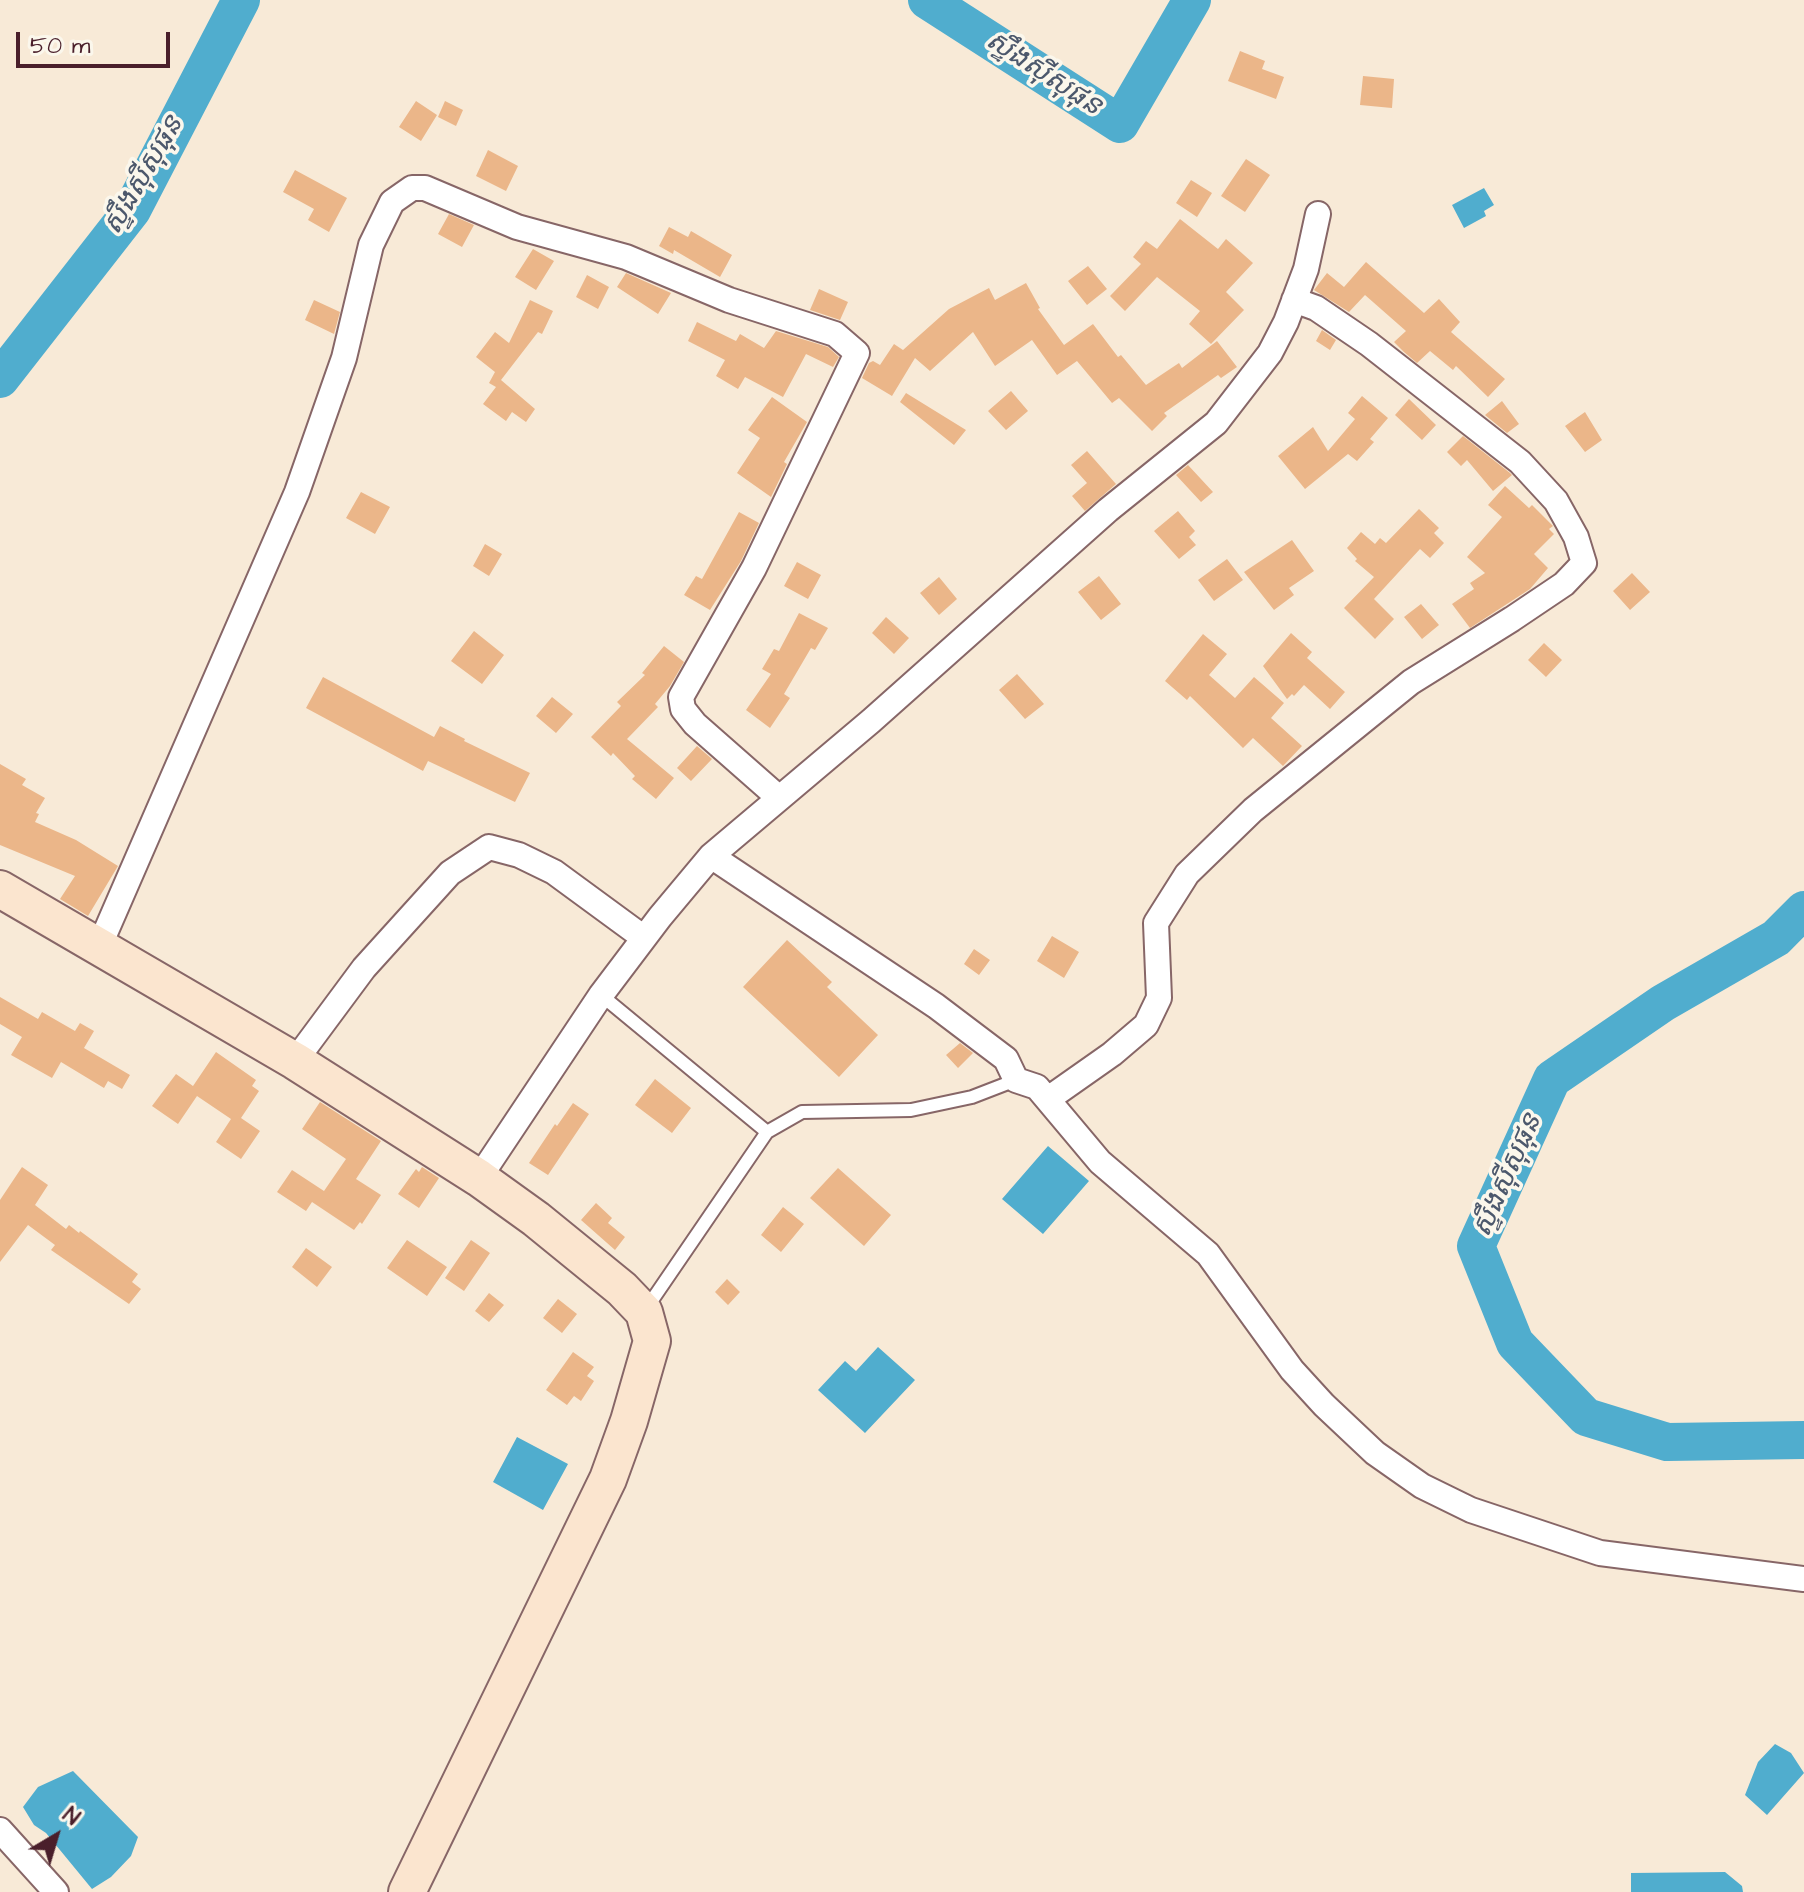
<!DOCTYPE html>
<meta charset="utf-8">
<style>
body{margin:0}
#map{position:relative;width:1804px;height:1892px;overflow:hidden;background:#f8ead7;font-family:"Architects Daughter",sans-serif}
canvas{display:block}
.north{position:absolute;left:16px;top:1796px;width:80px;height:80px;-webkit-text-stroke:6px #fbf7ec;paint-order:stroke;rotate:38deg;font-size:22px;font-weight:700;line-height:32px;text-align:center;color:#4a1f2b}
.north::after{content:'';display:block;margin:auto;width:28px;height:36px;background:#4a1f2b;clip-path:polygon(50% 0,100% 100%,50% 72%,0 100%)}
.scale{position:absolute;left:16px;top:32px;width:154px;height:36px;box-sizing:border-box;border:4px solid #4a1f2b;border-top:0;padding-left:10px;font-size:24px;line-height:28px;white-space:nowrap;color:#4a1f2b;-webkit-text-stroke:6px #fbf7ec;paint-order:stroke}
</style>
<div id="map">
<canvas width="1804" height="1892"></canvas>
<div class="north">N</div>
<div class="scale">50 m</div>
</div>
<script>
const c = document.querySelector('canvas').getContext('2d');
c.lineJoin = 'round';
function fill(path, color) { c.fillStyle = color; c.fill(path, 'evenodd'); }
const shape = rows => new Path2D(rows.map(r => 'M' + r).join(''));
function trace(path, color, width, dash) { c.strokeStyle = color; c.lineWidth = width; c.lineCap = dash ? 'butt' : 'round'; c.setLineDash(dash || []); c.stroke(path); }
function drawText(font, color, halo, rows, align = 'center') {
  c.font = font + ' "Architects Daughter","Noto Sans Khmer",sans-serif'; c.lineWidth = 7; c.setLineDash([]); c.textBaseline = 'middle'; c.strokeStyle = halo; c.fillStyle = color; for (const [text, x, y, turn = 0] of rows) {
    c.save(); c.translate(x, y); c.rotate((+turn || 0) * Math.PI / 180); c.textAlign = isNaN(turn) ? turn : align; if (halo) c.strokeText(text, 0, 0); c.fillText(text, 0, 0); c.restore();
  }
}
fill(shape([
 [1484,188,1494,205,1484,211,1486,216,1464,228,1452,205],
 [1048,1146,1089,1181,1043,1234,1002,1199],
 [878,1347,915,1380,865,1433,818,1390,845,1361,856,1371],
 [517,1437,568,1464,543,1510,493,1482],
 [1775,1744,1791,1753,1804,1773,1767,1815,1745,1795,1758,1762],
 [73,1771,138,1837,131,1856,111,1877,92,1889,46,1833,34,1825,23,1807,38,1787],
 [1725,1872,1742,1886,1743,1892,1631,1892,1631,1873]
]), '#50adce');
trace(shape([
 [927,0,1120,124,1192,0],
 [0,379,132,210,241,0],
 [1804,910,1776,938,1663,1003,1552,1079,1476,1246,1515,1343,1586,1417,1667,1442,1804,1440]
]), '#50adce', 38);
fill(shape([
 [1240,51,1265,61,1262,69,1284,77,1276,99,1228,81],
 [1363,76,1394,79,1392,108,1360,105],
 [416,101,437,115,421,141,399,127],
 [445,101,463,110,456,126,438,117],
 [488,150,518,166,506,191,476,176],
 [1246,159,1270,175,1245,212,1221,196],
 [295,170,347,198,329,232,308,220,314,209,283,192],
 [1191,180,1212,193,1197,217,1176,203],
 [449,214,474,225,462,247,438,234],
 [1180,219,1218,249,1226,239,1253,263,1226,292,1244,310,1211,344,1189,324,1200,311,1157,277,1125,311,1110,296,1141,264,1133,257,1146,241,1157,249],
 [669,227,688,237,691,231,732,255,720,277,674,250,673,254,659,246],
 [533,249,554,261,536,290,515,277],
 [1366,262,1424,313,1439,299,1460,322,1451,332,1505,379,1488,397,1456,366,1453,370,1430,351,1417,363,1404,352,1394,342,1406,331,1365,295,1349,312,1314,290,1327,273,1344,287],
 [1088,266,1107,289,1087,305,1068,281],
 [626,273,671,293,658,314,617,287],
 [587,275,609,287,598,309,576,297],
 [1026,283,1040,308,1038,309,1064,345,1093,324,1118,357,1121,355,1146,385,1179,363,1182,368,1217,341,1237,367,1221,378,1218,375,1164,413,1167,416,1152,431,1119,398,1112,403,1077,361,1057,375,1032,340,995,366,973,332,930,371,915,358,892,396,862,378,869,363,873,361,880,365,894,344,903,350,949,309,989,288,995,300],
 [819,289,848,302,840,320,810,310],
 [314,300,340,312,334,334,305,320],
 [530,300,553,311,542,334,538,332,501,380,535,409,526,422,512,412,506,421,483,404,496,387,489,383,495,372,476,357,495,332,509,343],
 [697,322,736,341,740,334,764,348,776,331,828,347,839,357,833,367,806,354,783,397,745,377,738,389,716,376,725,360,688,341],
 [1322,330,1336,340,1330,350,1316,341],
 [1011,391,1028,411,1006,430,988,411],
 [906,393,966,430,954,445,900,402],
 [1362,396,1388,418,1370,439,1374,442,1357,461,1348,454,1305,489,1278,456,1313,427,1328,451,1355,419,1348,413],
 [772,397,807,422,784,462,787,464,771,497,737,473,760,438,748,430],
 [1409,399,1436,425,1422,440,1395,415],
 [1502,401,1519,424,1507,433,1485,415],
 [1585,412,1602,440,1585,452,1565,426],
 [1463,436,1510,473,1512,475,1493,491,1467,460,1461,466,1447,452],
 [1087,451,1116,484,1085,511,1072,496,1087,483,1071,465],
 [1188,465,1213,492,1201,502,1176,475],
 [1505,486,1529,508,1532,505,1553,526,1549,529,1554,534,1534,554,1548,568,1530,589,1470,628,1452,604,1474,589,1470,583,1485,573,1467,557,1502,517,1488,505],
 [361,492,390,507,375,534,346,518],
 [1419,509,1439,528,1434,533,1444,543,1430,558,1420,549,1374,599,1394,619,1375,639,1344,608,1374,577,1355,561,1357,559,1347,548,1361,532,1375,544,1380,538,1386,543],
 [1178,511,1195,531,1189,537,1196,545,1179,559,1154,531],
 [739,512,759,523,741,561,710,610,684,595,696,576,702,579],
 [1292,540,1314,571,1289,588,1294,595,1274,610,1244,572],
 [485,544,502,554,489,576,473,566],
 [1227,559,1243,580,1214,601,1198,580],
 [797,562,821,575,808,599,784,586],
 [1632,573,1650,592,1630,610,1613,591],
 [1099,576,1121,604,1101,620,1078,592],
 [939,577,957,599,939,615,920,593],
 [1421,604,1439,625,1422,639,1404,617],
 [799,613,828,628,815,650,811,648,784,694,790,698,770,728,746,710,771,674,762,669,774,649,779,651],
 [886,617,909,638,894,654,872,633],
 [474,631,504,655,482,684,451,661],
 [1291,633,1312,652,1307,658,1345,692,1330,709,1304,685,1294,696,1292,694,1287,699,1263,666],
 [1203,634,1227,654,1209,675,1235,698,1254,677,1284,703,1271,718,1302,746,1283,766,1253,738,1243,748,1190,696,1187,700,1165,681],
 [1544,643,1562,660,1546,677,1528,660],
 [664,646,684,662,670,686,655,704,658,707,627,739,674,778,656,799,632,779,635,776,613,753,611,756,591,737,621,706,617,702,645,675,642,673],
 [1017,674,1044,704,1025,719,999,690],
 [323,677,434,737,440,726,465,739,464,741,530,773,515,802,428,761,423,771,306,708],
 [552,697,573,714,556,733,536,716],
 [697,746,712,759,691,781,677,768],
 [0,764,26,779,22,785,45,798,36,813,39,814,35,822,76,840,118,866,88,916,60,899,75,876,0,845],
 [1052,936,1079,952,1064,978,1037,961],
 [787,940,832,982,827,987,878,1035,839,1077,743,987],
 [974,949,990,960,979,975,964,964],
 [0,997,38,1019,42,1012,75,1031,80,1023,94,1031,84,1048,130,1075,122,1089,108,1081,104,1088,61,1062,52,1078,11,1055,22,1037,0,1024],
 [960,1043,973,1053,958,1068,946,1055],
 [216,1052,256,1080,252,1086,259,1091,241,1118,260,1131,241,1159,216,1142,231,1119,197,1096,178,1124,152,1106,176,1074,193,1086],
 [655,1079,691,1108,672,1133,635,1105],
 [320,1102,381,1141,356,1179,381,1195,362,1224,360,1222,354,1230,312,1202,306,1211,277,1192,292,1170,324,1191,346,1159,302,1129],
 [573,1103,589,1114,548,1175,529,1163,555,1124,557,1126],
 [22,1167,48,1185,35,1205,66,1229,69,1225,79,1233,80,1231,138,1274,132,1282,141,1289,129,1304,51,1250,55,1245,28,1225,0,1262,0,1200],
 [422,1167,439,1178,419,1208,398,1194,416,1169,419,1172],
 [838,1168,891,1215,864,1246,810,1198],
 [596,1203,612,1218,608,1223,625,1237,615,1250,581,1220],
 [783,1207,804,1224,781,1252,761,1235],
 [407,1240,447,1267,427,1296,387,1268],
 [471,1240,490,1253,464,1291,445,1278],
 [306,1248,332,1267,317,1287,292,1267],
 [727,1279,740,1292,728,1305,715,1292],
 [489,1293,504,1305,489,1322,475,1311],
 [558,1299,577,1314,562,1333,543,1318],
 [573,1352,594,1367,587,1376,594,1381,581,1401,574,1396,567,1405,546,1390]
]), '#ebb689');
const lane = shape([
 [601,995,767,1132],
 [646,1309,767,1132,802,1112,911,1110,972,1097,1016,1080]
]);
const street = shape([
 [711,856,936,1006,1006,1059,1016,1080,1037,1087,1100,1162,1208,1254,1292,1370,1324,1405,1375,1453,1422,1486,1471,1510,1600,1553,1804,1579],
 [99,947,297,492,344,358,371,245,392,202,412,188,425,188,517,227,626,257,729,300,835,334,857,353,754,568,681,697,683,709,695,724,778,797],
 [295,1061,364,968,450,873,489,847,519,855,554,872,644,938],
 [1048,1099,1112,1054,1146,1025,1159,998,1156,923,1187,874,1253,810,1411,682,1512,619,1564,584,1584,563,1576,537,1556,501,1520,462,1369,344,1316,308,1294,300],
 [479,1178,601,995,660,917,711,856,871,721,1108,510,1216,423,1270,353,1286,322,1306,269,1318,214],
 [0,1830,56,1892]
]);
const secondary = shape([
 [0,889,295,1061,479,1178,536,1219,622,1289,644,1312,652,1341,629,1421,608,1479,407,1892]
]);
trace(lane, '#876667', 16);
trace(street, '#876667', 28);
trace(secondary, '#876667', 40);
trace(lane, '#fff', 12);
trace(street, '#fff', 24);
trace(secondary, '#fbe5cf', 36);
drawText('italic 28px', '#4c586c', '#fbf7ec', [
 ["ស្ទឹងស៊ីសុផុន",1043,75,33],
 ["ស្ទឹងស៊ីសុផុន",145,176,-60],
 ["ស្ទឹងស៊ីសុផុន",1509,1176,-66]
]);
</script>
